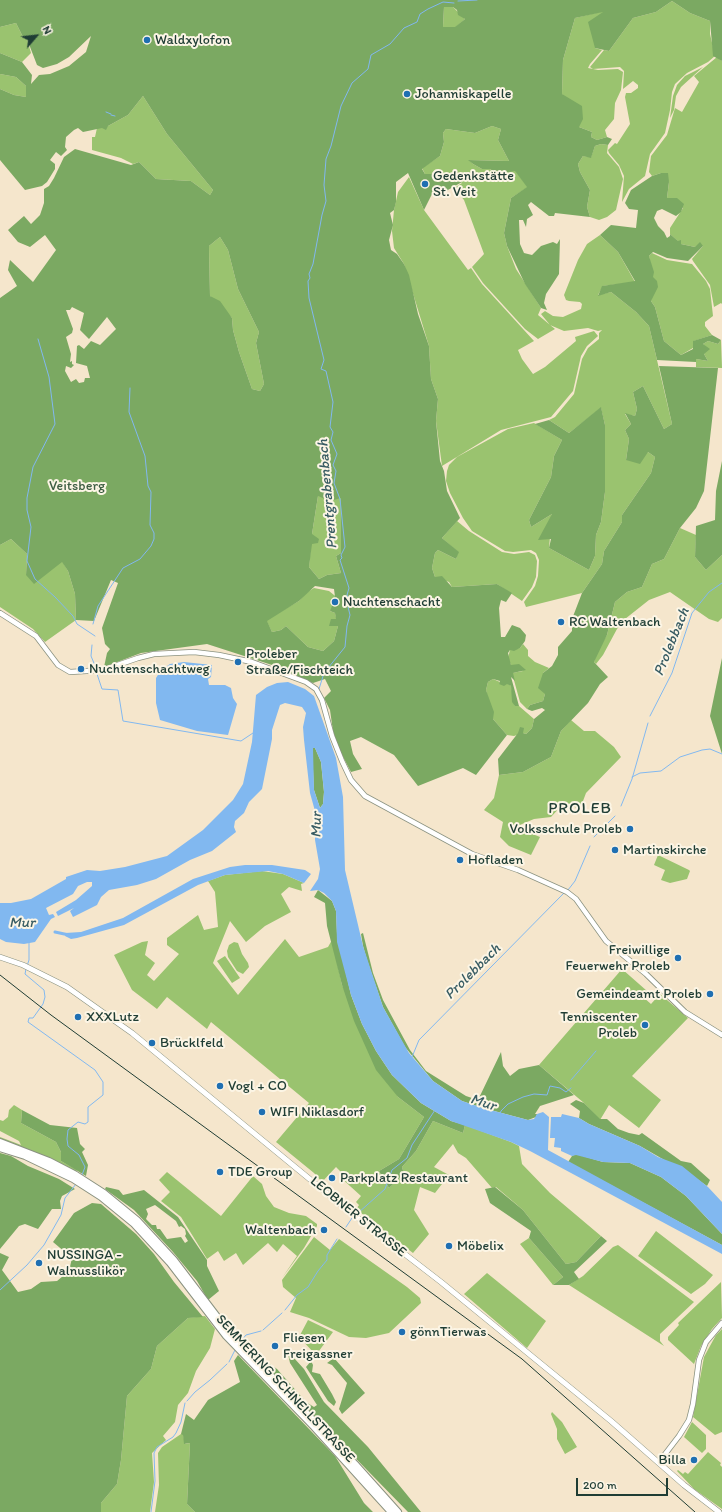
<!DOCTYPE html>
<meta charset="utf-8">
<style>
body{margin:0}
#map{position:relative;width:722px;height:1512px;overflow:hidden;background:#f5e6cc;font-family:Itim,sans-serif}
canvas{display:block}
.north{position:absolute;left:16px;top:16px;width:40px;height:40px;-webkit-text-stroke:3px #fcf5e5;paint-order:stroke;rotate:62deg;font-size:11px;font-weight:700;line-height:16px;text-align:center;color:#1f3d34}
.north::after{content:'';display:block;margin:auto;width:14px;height:18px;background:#1f3d34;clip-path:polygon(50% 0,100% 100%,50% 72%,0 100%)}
.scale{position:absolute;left:576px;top:1478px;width:92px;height:18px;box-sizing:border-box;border:2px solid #1f3d34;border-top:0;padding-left:5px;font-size:12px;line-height:14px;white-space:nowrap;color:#1f3d34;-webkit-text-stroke:3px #fcf5e5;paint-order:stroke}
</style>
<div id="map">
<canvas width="722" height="1512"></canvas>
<div class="north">N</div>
<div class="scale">200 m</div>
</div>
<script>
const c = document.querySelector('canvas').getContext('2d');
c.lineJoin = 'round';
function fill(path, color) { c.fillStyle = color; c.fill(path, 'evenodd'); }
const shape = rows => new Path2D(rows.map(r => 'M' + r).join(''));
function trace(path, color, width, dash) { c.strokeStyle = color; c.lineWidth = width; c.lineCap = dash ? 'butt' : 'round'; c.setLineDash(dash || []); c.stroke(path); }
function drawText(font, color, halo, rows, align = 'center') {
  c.font = font + ' Itim,sans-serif'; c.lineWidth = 4; c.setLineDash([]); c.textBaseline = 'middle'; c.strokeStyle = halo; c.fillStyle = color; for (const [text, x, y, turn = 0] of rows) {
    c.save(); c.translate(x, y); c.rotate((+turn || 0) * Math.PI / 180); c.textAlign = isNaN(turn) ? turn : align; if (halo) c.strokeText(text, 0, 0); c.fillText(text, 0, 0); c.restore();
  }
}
fill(shape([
 [672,1,690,13,710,21,710,34,715,56,708,62,687,73,675,84,672,92,670,110,665,133,650,154,645,176,629,189,622,202,624,176,619,165,609,153,608,150,615,143,617,144,630,124,625,97,626,93,631,93,638,88,638,85,633,81,623,89,624,71,620,67,593,69,590,67,604,50,609,51,633,18,656,12],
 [444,7,453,7,465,19,456,27,443,27],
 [604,11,595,48,602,50,590,64,588,68,598,70,618,69,623,72,621,90,615,103,614,119,605,130,607,137,597,140,591,137,592,132,579,127,562,94,563,60,575,18],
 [16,23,23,37,27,39,31,53,22,62,0,53,0,27],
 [717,57,722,61,722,304,721,303,714,307,710,285,693,261,692,259,703,246,695,247,681,244,670,234,670,228,683,208,667,198,669,182,661,173,652,176,649,172,651,156,667,135,675,108,682,112,699,82,694,76],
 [703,67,681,87,676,96,674,110,670,118,673,96,677,85,685,76],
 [0,74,16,77,26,86,26,97,14,95,0,89],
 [143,96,167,134,213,190,210,195,191,181,156,179,139,162,133,164,121,158,92,150,92,137,95,137,97,128,108,126,128,115],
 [492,126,501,129,498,140,509,161,469,160,473,164,482,169,490,169,497,174,515,170,528,187,511,198,504,233,507,246,516,269,541,308,538,315,555,329,538,339,525,329,483,283,472,267,484,254,464,200,454,188,462,183,455,175,441,177,433,174,425,174,422,168,440,156,444,142,443,133,446,129,475,133],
 [601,144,608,145,607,153,619,167,623,179,616,210,607,217,599,220,590,217,587,207,590,190,580,172,578,164,583,156,591,157,595,146],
 [409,177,424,210,468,270,471,268,482,284,534,341,518,350,522,359,533,374,545,367,576,341,575,337,594,331,598,336,587,346,581,356,573,391,551,417,501,430,442,466,436,421,438,399,431,379,429,346,404,264,394,248,392,231,394,210,398,192],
 [600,235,618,252,635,282,603,286,598,295,611,292,636,312,649,326,672,424,664,429,643,386,633,392,637,409,635,416,625,414,631,424,625,430,629,439,626,460,648,452,655,457,651,473,622,515,622,522,604,551,602,564,582,593,526,607,524,602,535,586,538,576,539,560,536,553,531,550,513,552,505,551,472,531,463,518,450,493,446,481,447,471,449,465,457,457,508,429,534,423,562,440,554,456,551,477,529,520,531,527,552,514,549,548,589,570,595,556,596,535,601,522,605,492,605,425,601,408,569,433,549,420,555,417,574,394,582,359,588,348,599,339,599,333,602,330,598,331,588,328,564,331,550,325,541,314,545,311,553,316,563,317,581,309,582,304,580,302,569,301,566,300,564,295,578,260,587,244],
 [220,237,228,250,238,289,259,332,256,343,264,384,260,391,252,389,239,352,233,330,232,318,210,296,209,246],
 [652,253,667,260,692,264,706,281,710,289,713,316,705,322,705,326,712,335,694,341,693,348,681,355,664,341,655,307,651,301,653,277,649,256],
 [721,340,722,368,696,367,696,359,708,361,704,354,705,347,703,344,708,341,718,344],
 [318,496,341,498,341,553,336,556,341,573,327,575,319,579,309,567,312,534],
 [457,521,469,531,502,552,514,554,529,552,535,555,537,561,536,577,532,587,522,601,497,584,452,587,449,582,435,577,432,568,435,553,438,550,456,559,458,552,442,538],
 [680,528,696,535,695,557,706,570,722,555,722,618,718,622,709,619,670,592,649,600,625,619,617,629,603,655,596,664,594,662,596,653,607,635,615,602,627,592,642,587,652,564,664,559],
 [11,539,27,554,26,575,62,561,68,571,75,594,76,620,45,642,33,629,0,607,0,545],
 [314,588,329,591,339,599,338,604,330,611,335,613,338,626,334,641,323,651,308,647,286,626,281,630,272,632,266,620,299,601,306,593],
 [523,644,528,650,528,656,535,662,549,668,543,673,545,694,543,701,530,705,527,709,520,702,512,673,523,671,516,665,511,665,508,658,510,650,520,648],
 [493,679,500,682,499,684,507,683,511,686,515,706,519,706,534,719,532,728,526,734,523,733,514,736,507,735,493,719,486,690,488,682],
 [571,720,584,731,595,731,614,747,621,757,586,793,580,809,564,803,551,817,534,819,515,827,540,837,531,855,509,846,500,837,503,822,484,810,494,798,499,775,523,772,551,757,561,731],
 [658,855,689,870,690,871,687,879,670,883,661,880,665,870,654,865],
 [262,871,283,874,304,883,301,884,302,891,289,887,281,894,291,912,265,926,246,942,230,921,213,963,238,995,285,939,299,957,328,947,332,940,342,985,398,1097,424,1117,399,1159,379,1171,389,1188,404,1174,402,1167,416,1151,433,1121,463,1133,465,1125,511,1142,519,1146,522,1164,550,1193,601,1236,576,1262,566,1264,523,1210,496,1187,492,1188,466,1158,458,1153,453,1144,434,1167,449,1175,435,1193,420,1187,414,1210,429,1234,413,1253,361,1213,355,1211,359,1205,356,1202,361,1196,340,1177,342,1173,336,1167,322,1182,314,1173,276,1142,309,1103,211,1022,207,1029,167,997,157,1009,132,990,114,955,142,942,148,941,145,955,155,963,147,975,154,981,179,954,167,945,167,938,198,915,204,930,218,927,215,892,208,881,225,875],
 [234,942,238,943,242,954,248,963,249,967,243,974,237,971,228,957,227,951,229,945],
 [225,956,240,978,232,983,217,961],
 [622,969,647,991,643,997,651,1004,660,994,688,1018,632,1076,661,1100,639,1128,609,1105,600,1120,584,1103,539,1065],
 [14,1105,22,1110,21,1123,56,1142,61,1152,61,1161,77,1170,76,1172,35,1152,0,1139,0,1137,21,1145,19,1141,0,1131,0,1120,3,1121,8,1117,9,1110],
 [167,1172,221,1216,253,1176,262,1184,266,1196,274,1207,289,1213,306,1216,317,1224,317,1226,304,1248,282,1278,297,1256,283,1244,277,1252,268,1243,243,1265,236,1253,224,1261,218,1251,207,1259,181,1217,161,1201,170,1192,159,1180],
 [656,1231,713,1275,705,1284,691,1294,638,1256],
 [314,1237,330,1250,339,1239,407,1287,420,1298,421,1303,389,1333,366,1338,349,1337,309,1318,290,1312,296,1298,283,1287,282,1280],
 [529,1238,563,1277,553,1285,520,1244],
 [618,1245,694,1302,660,1334,660,1341,664,1346,569,1285,583,1276,613,1247],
 [487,1273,546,1321,527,1348,464,1294],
 [721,1282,722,1318,712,1329,701,1346,694,1364,668,1340,668,1337,679,1325,678,1323],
 [205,1316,215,1329,210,1348,196,1371,188,1393,178,1405,175,1422,163,1436,166,1440,152,1453,154,1482,150,1512,101,1512,101,1503,117,1484,121,1460,127,1396,151,1369,157,1346,188,1318],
 [308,1320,333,1332,316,1355,299,1337],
 [722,1329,722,1432,715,1435,693,1417,704,1357,716,1335],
 [552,1412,562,1422,577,1447,565,1454,557,1439,557,1429,551,1414],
 [692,1422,706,1435,706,1449,702,1453,684,1437],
 [181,1434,183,1434,185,1444,190,1443,187,1504,195,1512,155,1512,159,1485,158,1453,162,1447],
 [708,1452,721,1463,720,1465,722,1467,722,1509,694,1489,677,1471,678,1470,683,1474,685,1472,688,1474]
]), '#9ac36f');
fill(shape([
 [0,0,722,0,722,61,713,56,710,21,690,13,672,1,656,12,633,18,609,51,595,48,588,22,603,12,575,18,563,60,562,94,582,106,583,119,579,127,592,132,591,137,597,140,607,137,612,139,608,145,601,144,595,146,591,158,583,156,578,164,580,172,590,190,587,207,590,217,555,213,554,216,549,216,531,202,528,205,533,215,527,219,526,227,523,220,519,220,520,244,524,253,532,255,541,246,553,242,557,244,560,239,559,274,546,294,544,303,547,310,541,308,525,284,507,246,504,233,511,198,527,187,515,171,497,174,490,169,482,169,473,164,468,160,509,161,498,140,501,129,492,126,475,133,446,129,443,133,444,142,440,156,422,169,425,174,433,174,441,177,455,175,461,178,462,182,439,195,432,194,424,210,408,173,396,182,396,202,394,210,390,213,393,225,389,240,391,250,397,254,404,264,409,275,418,314,429,346,431,379,438,399,436,421,440,461,444,471,447,491,460,518,442,538,459,552,456,559,438,550,435,553,432,568,435,577,442,576,452,587,497,584,512,593,506,602,501,600,499,608,501,637,505,637,512,625,520,628,526,635,525,641,520,648,514,651,510,650,508,653,511,665,519,664,526,670,513,673,515,681,511,677,519,706,515,706,512,702,511,686,507,684,504,686,499,684,500,681,493,679,488,682,486,690,494,712,493,719,507,735,476,775,463,768,418,786,394,755,361,737,350,741,353,754,362,769,351,772,339,749,333,731,330,710,324,698,331,691,325,679,313,683,272,665,207,644,141,653,104,667,107,653,110,649,105,644,102,628,118,583,111,580,94,621,76,620,75,594,68,571,62,562,34,584,26,575,27,554,11,539,0,545,0,298,17,286,8,270,10,260,33,282,56,250,45,235,30,247,18,242,8,230,24,216,31,224,40,215,44,203,44,189,49,186,54,178,64,157,75,149,131,165,139,162,156,179,191,181,210,195,213,190,167,134,143,96,128,115,108,126,106,130,102,128,83,132,78,128,74,130,66,137,65,147,67,150,61,156,56,152,50,160,55,164,55,169,47,182,42,186,25,190,0,160,0,89,14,95,26,97,26,86,16,77,0,74,0,53,22,62,32,75,31,84,39,75,50,74,69,66,86,52,91,36,69,57,57,64,43,68,37,65,27,39,23,37,16,23,0,27],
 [444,7,453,7,457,10,458,15,465,19,455,27,443,27],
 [220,237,228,250,238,289,259,332,256,343,264,384,260,391,252,389,239,352,233,330,232,318,220,301,210,296,209,246],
 [72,307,84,313,80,330,89,339,107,317,116,329,100,345,91,341,84,349,79,345,77,346,76,363,87,366,90,378,85,378,84,382,79,383,76,379,71,382,65,371,66,366,71,368,74,365,72,364,72,361,70,362,71,354,66,337,72,333,73,329,66,310,70,310],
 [318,496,330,501,341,498,341,553,336,556,341,573,327,575,319,579,309,567,312,544,318,543,319,539,312,534],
 [315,586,334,589,335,597,339,599,338,604,332,606,330,611,335,613,336,619,331,619,329,626,338,626,334,641,323,651,308,647,286,626,281,630,272,632,267,621,299,601],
 [661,173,668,173,669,182,667,198,677,198,684,204,681,212,676,216,662,209,657,211,654,218,658,226,664,232,667,238,670,236,670,234,678,241,681,240,681,244,695,247,700,242,703,246,688,261,667,258,653,252,649,256,654,272,653,277,657,281,658,287,651,301,655,307,664,341,681,355,693,349,693,341,712,335,721,340,718,344,708,341,703,344,710,349,704,354,708,361,696,359,696,362,657,360,649,326,636,312,611,292,598,296,602,286,635,281,618,252,600,235,611,225,636,228,638,210,629,209,625,203,631,190,652,176],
 [659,366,718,368,704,491,696,508,680,528,664,559,652,564,642,587,627,592,615,602,607,635,594,662,608,677,600,684,588,703,561,731,551,757,523,772,499,775,498,759,518,733,520,727,524,728,523,733,526,734,532,728,534,719,545,710,542,708,532,711,527,709,530,705,543,701,545,694,538,688,543,673,552,666,558,655,558,647,572,631,572,619,582,593,602,564,604,551,622,522,622,515,651,473,655,457,648,452,640,464,626,460,629,439,625,430,631,424,625,413,635,416,637,409,633,392,643,386,664,429,672,424],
 [601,407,605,425,605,492,601,522,596,535,595,556,589,570,549,548,551,539,538,540,552,514,531,527,529,520,551,477,554,456,562,440,535,424,549,420,569,433],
 [722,461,722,555,706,570,695,557,696,526,715,520,716,491],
 [722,658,722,754,710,716],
 [312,748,315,748,321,762,324,792,323,804,320,808,314,790],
 [318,890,332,901,336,911,337,934,351,995,362,1024,376,1051,392,1075,421,1103,451,1121,465,1125,463,1133,433,1121,416,1151,402,1167,404,1174,389,1188,379,1171,399,1159,424,1117,398,1097,376,1070,354,1021,342,985,327,926,325,903,314,897],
 [363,933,373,973,383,1000,410,1050,426,1071,466,1096,478,1100,501,1052,503,1066,510,1076,519,1069,539,1065,574,1095,540,1106,535,1114,537,1114,536,1117,528,1120,483,1108,462,1101,433,1081,405,1047,383,1007,367,960,363,946,361,934],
 [576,1100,584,1103,600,1119,607,1119,618,1129,629,1133,639,1135,642,1133,681,1161,691,1163,710,1180,707,1186,694,1177,640,1146,589,1124,579,1118,580,1111,570,1104],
 [22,1110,50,1125,77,1128,80,1144,85,1149,82,1152,88,1165,86,1176,61,1161,61,1152,56,1142,21,1123],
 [0,1153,11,1156,28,1166,59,1179,75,1189,62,1196,60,1201,61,1209,52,1209,38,1229,25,1224,19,1226,0,1249],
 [576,1154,603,1162,630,1163,661,1177,686,1196,722,1234,722,1245,568,1162,572,1156],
 [106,1187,119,1190,123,1195,144,1190,178,1217,207,1260,207,1266,219,1291,208,1300,197,1281,173,1252,134,1210,105,1189],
 [155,1205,176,1221,179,1227,181,1226,185,1229,186,1234,185,1236,188,1241,185,1243,181,1237,167,1239,160,1229,157,1229,156,1225,152,1225,146,1219,148,1214,146,1209],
 [495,1187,523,1210,566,1264,576,1262,601,1236,607,1241,574,1272,579,1279,569,1285,553,1285,563,1277,529,1238,531,1231,490,1203,485,1189],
 [92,1203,101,1204,136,1234,154,1254,174,1282,203,1317,188,1318,157,1346,151,1369,127,1396,121,1460,117,1484,101,1503,101,1512,0,1512,0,1253,9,1257,2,1270,18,1292,31,1289,41,1282,57,1281,69,1271,72,1258,53,1242,74,1213],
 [288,1354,294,1358,304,1369,324,1402,368,1447,421,1512,408,1512,285,1386,259,1357,277,1369,306,1402,314,1407,317,1405,290,1363],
 [238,1355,335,1456,364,1503,373,1512,195,1512,187,1504,190,1443,184,1444,183,1435,181,1434,186,1414,194,1420,208,1400,240,1382,234,1361],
 [334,1358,365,1393,342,1414,339,1409,347,1383,332,1365,327,1363],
 [311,1361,313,1365,312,1372,320,1374,332,1394,336,1402,334,1406,328,1401,306,1367]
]), '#7ba962');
fill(shape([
 [184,662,212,665,211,677,208,679,209,685,225,685,231,688,233,698,237,704,228,735,197,731,160,720,156,703,156,678,161,670,170,664],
 [288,682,305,689,314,696,336,758,343,797,345,870,363,946,383,1007,409,1053,433,1081,462,1101,483,1108,528,1120,534,1119,537,1114,543,1112,549,1117,548,1150,722,1245,722,1254,530,1151,511,1142,451,1121,421,1103,392,1075,376,1051,362,1024,351,995,337,942,336,911,332,901,324,893,318,890,310,891,318,879,320,869,315,840,315,811,310,793,304,740,303,727,306,713,302,707,285,703,280,705,272,730,272,739,262,789,249,802,244,813,235,821,234,827,236,832,212,851,190,860,156,879,137,885,109,890,101,897,97,905,73,917,70,911,74,908,58,916,56,912,76,900,92,886,92,882,87,882,78,886,73,894,46,908,49,915,53,914,55,917,51,919,35,942,24,944,6,942,0,939,0,903,11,903,31,899,66,879,66,877,87,870,100,871,125,867,167,856,203,830,233,800,243,784,252,742,256,695,267,687,277,683],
 [313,748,315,748,321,762,324,792,323,804,320,808,314,790],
 [245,865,272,865,305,870,311,874,304,883,283,874,268,871,225,875,198,885,124,925,77,938,71,939,65,936,65,933,81,932,123,918,193,879,230,867],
 [562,1114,579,1118,589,1124,640,1146,658,1157,682,1166,708,1187,722,1202,722,1234,686,1196,661,1177,630,1163,603,1162,576,1155,572,1156,561,1151,561,1148,554,1147,555,1138,550,1138,551,1117,561,1117]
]), '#81b8f0');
trace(shape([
 [458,1,477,0],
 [106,112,111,114],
 [111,115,115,116],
 [38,339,49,377,55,424,33,467,27,498,27,510,31,527,27,561,35,579,55,597,73,616,77,624,95,636],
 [93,624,98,606,123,568,140,559,151,546,154,539,154,533,150,525,151,492,148,486,145,456,129,412,130,388],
 [92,645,91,656,96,668],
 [97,674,102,689,118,690,123,721,241,741,253,733],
 [319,689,324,673,345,647,347,626,350,615,348,607,351,604,347,595,349,588,340,560,342,558,341,555,345,547,340,499,334,483,336,471,333,465,337,454,331,440,333,432,330,427,333,402,326,371,321,369,324,360,309,298,308,281,310,278,309,274,313,264,322,215,326,201,324,185,326,159,331,146,341,106,352,83,368,69,371,55,390,44,404,28,417,22,420,14,428,9,443,2,454,3],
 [650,716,672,673,692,613,709,592,722,583],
 [632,777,640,773,661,771,680,757,702,750,710,749,722,754],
 [621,806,632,779,648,723],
 [594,837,615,816],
 [568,890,575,881,590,846],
 [27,966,29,960,29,943],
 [26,969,25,974,44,990,45,997,43,1004,33,1018,29,1018,28,1022,95,1070,103,1082,103,1095,88,1107,88,1122,85,1124,78,1122,68,1130,67,1139,68,1146,79,1155,85,1167,82,1175],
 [412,1057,419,1040,564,893],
 [571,1080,596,1051],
 [500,1114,501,1111,508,1104,523,1097,534,1094,547,1095,550,1086,560,1088,566,1092,571,1088],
 [358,1213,385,1189,392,1170,407,1158,412,1145,435,1110],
 [346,1227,352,1218],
 [0,1290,27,1265,44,1245,61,1215,65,1198,76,1184],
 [285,1310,297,1295,308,1287,318,1271,327,1260,327,1255,337,1239],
 [263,1330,282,1313],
 [241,1341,246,1335,261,1331],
 [229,1362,235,1350],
 [187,1401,195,1392,210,1380,227,1364],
 [151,1512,155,1481,154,1453,157,1447,173,1437,176,1433,181,1422,185,1403]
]), '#81b8f0', 1);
trace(shape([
 [55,932,69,935]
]), '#81b8f0', 3);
const secondary = shape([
 [0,613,36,636,58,665,70,672,103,670,138,658,154,654,194,652,219,655,252,662,306,682,316,689,322,700,332,736,342,761,351,780,365,796,472,854,518,870,567,892,576,899,606,941,646,974,685,1012,722,1035],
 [659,1462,679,1436,689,1420,693,1404,699,1360,706,1342,722,1323]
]);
const primary = shape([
 [0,957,23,965,67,987,132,1033,340,1204,441,1282,611,1421,684,1485,719,1512]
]);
const motorway = shape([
 [0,1142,49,1161,76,1175,104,1193,137,1220,174,1260,228,1331,355,1464,398,1512],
 [0,1148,25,1156,73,1179,101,1197,134,1224,170,1263,226,1336,314,1427,391,1512]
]);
trace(secondary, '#8a9280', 6);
trace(primary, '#8a9280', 6);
trace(motorway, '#8a9280', 8);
trace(secondary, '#fff', 4.5);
trace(primary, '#fff', 5);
trace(motorway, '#fff', 6);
trace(shape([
 [0,975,51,1015,522,1359,695,1512]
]), '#1f3d34', 1);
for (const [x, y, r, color] of [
 [147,40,4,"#1f6fb2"],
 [407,94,4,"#1f6fb2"],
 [425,184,4,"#1f6fb2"],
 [335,602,4,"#1f6fb2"],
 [561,622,4,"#1f6fb2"],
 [238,662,4,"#1f6fb2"],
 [81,669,4,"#1f6fb2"],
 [630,829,4,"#1f6fb2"],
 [615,850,4,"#1f6fb2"],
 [460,860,4,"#1f6fb2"],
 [678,958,4,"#1f6fb2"],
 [710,994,4,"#1f6fb2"],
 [78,1017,4,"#1f6fb2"],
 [645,1025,4,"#1f6fb2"],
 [152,1043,4,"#1f6fb2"],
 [220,1086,4,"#1f6fb2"],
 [262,1112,4,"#1f6fb2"],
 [220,1172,4,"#1f6fb2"],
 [332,1178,4,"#1f6fb2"],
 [324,1230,4,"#1f6fb2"],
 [449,1246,4,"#1f6fb2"],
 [39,1263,4,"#1f6fb2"],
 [402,1332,4,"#1f6fb2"],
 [275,1346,4,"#1f6fb2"],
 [694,1460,4,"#1f6fb2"]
]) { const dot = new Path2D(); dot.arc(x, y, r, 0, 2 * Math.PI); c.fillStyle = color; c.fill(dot); trace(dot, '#fcf5e5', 1.5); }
drawText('14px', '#1f3d34', '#fcf5e5', [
 ["Waldxylofon",155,40],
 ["Johanniskapelle",415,94],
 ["Gedenkstätte",433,176],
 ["St. Veit",433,192],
 ["Nuchtenschacht",343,602],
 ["RC Waltenbach",569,622],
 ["Proleber",246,654],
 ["Straße/Fischteich",246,670],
 ["Nuchtenschachtweg",89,669],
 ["Volksschule Proleb",622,829,"right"],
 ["Martinskirche",623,850],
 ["Hofladen",468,860],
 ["Freiwillige",670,950,"right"],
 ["Feuerwehr Proleb",670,966,"right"],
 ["Gemeindeamt Proleb",702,994,"right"],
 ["XXXLutz",86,1017],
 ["Tenniscenter",637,1017,"right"],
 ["Proleb",637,1033,"right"],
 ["Brücklfeld",160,1043],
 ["Vogl + CO",228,1086],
 ["WIFI Niklasdorf",270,1112],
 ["TDE Group",228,1172],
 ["Parkplatz Restaurant",340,1178],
 ["Waltenbach",316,1230,"right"],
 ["Möbelix",457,1246],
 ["NUSSINGA -",47,1255],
 ["Walnusslikör",47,1271],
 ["gönnTierwas",410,1332],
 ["Fliesen",283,1338],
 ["Freigassner",283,1354],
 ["Billa",686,1460,"right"]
], 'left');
drawText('14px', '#3e5e43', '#fcf5e5', [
 ["Veitsberg",77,486]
]);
drawText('14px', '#1f3d34', '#fcf5e5', [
 ["LEOBNER STRASSE",358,1217,39],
 ["SEMMERING SCHNELLSTRASSE",285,1389,47]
]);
drawText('italic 15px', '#385c63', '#fcf5e5', [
 ["Prentgrabenbach",328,494,-95],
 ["Prolebbach",672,642,-68],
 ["Mur",317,825,-89],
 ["Mur",22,923],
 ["Prolebbach",473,972,-45],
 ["Mur",483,1103,18]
]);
c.letterSpacing = '1px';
drawText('16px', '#1f3d34', '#fcf5e5', [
 ["PROLEB",580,809]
]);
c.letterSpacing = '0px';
</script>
